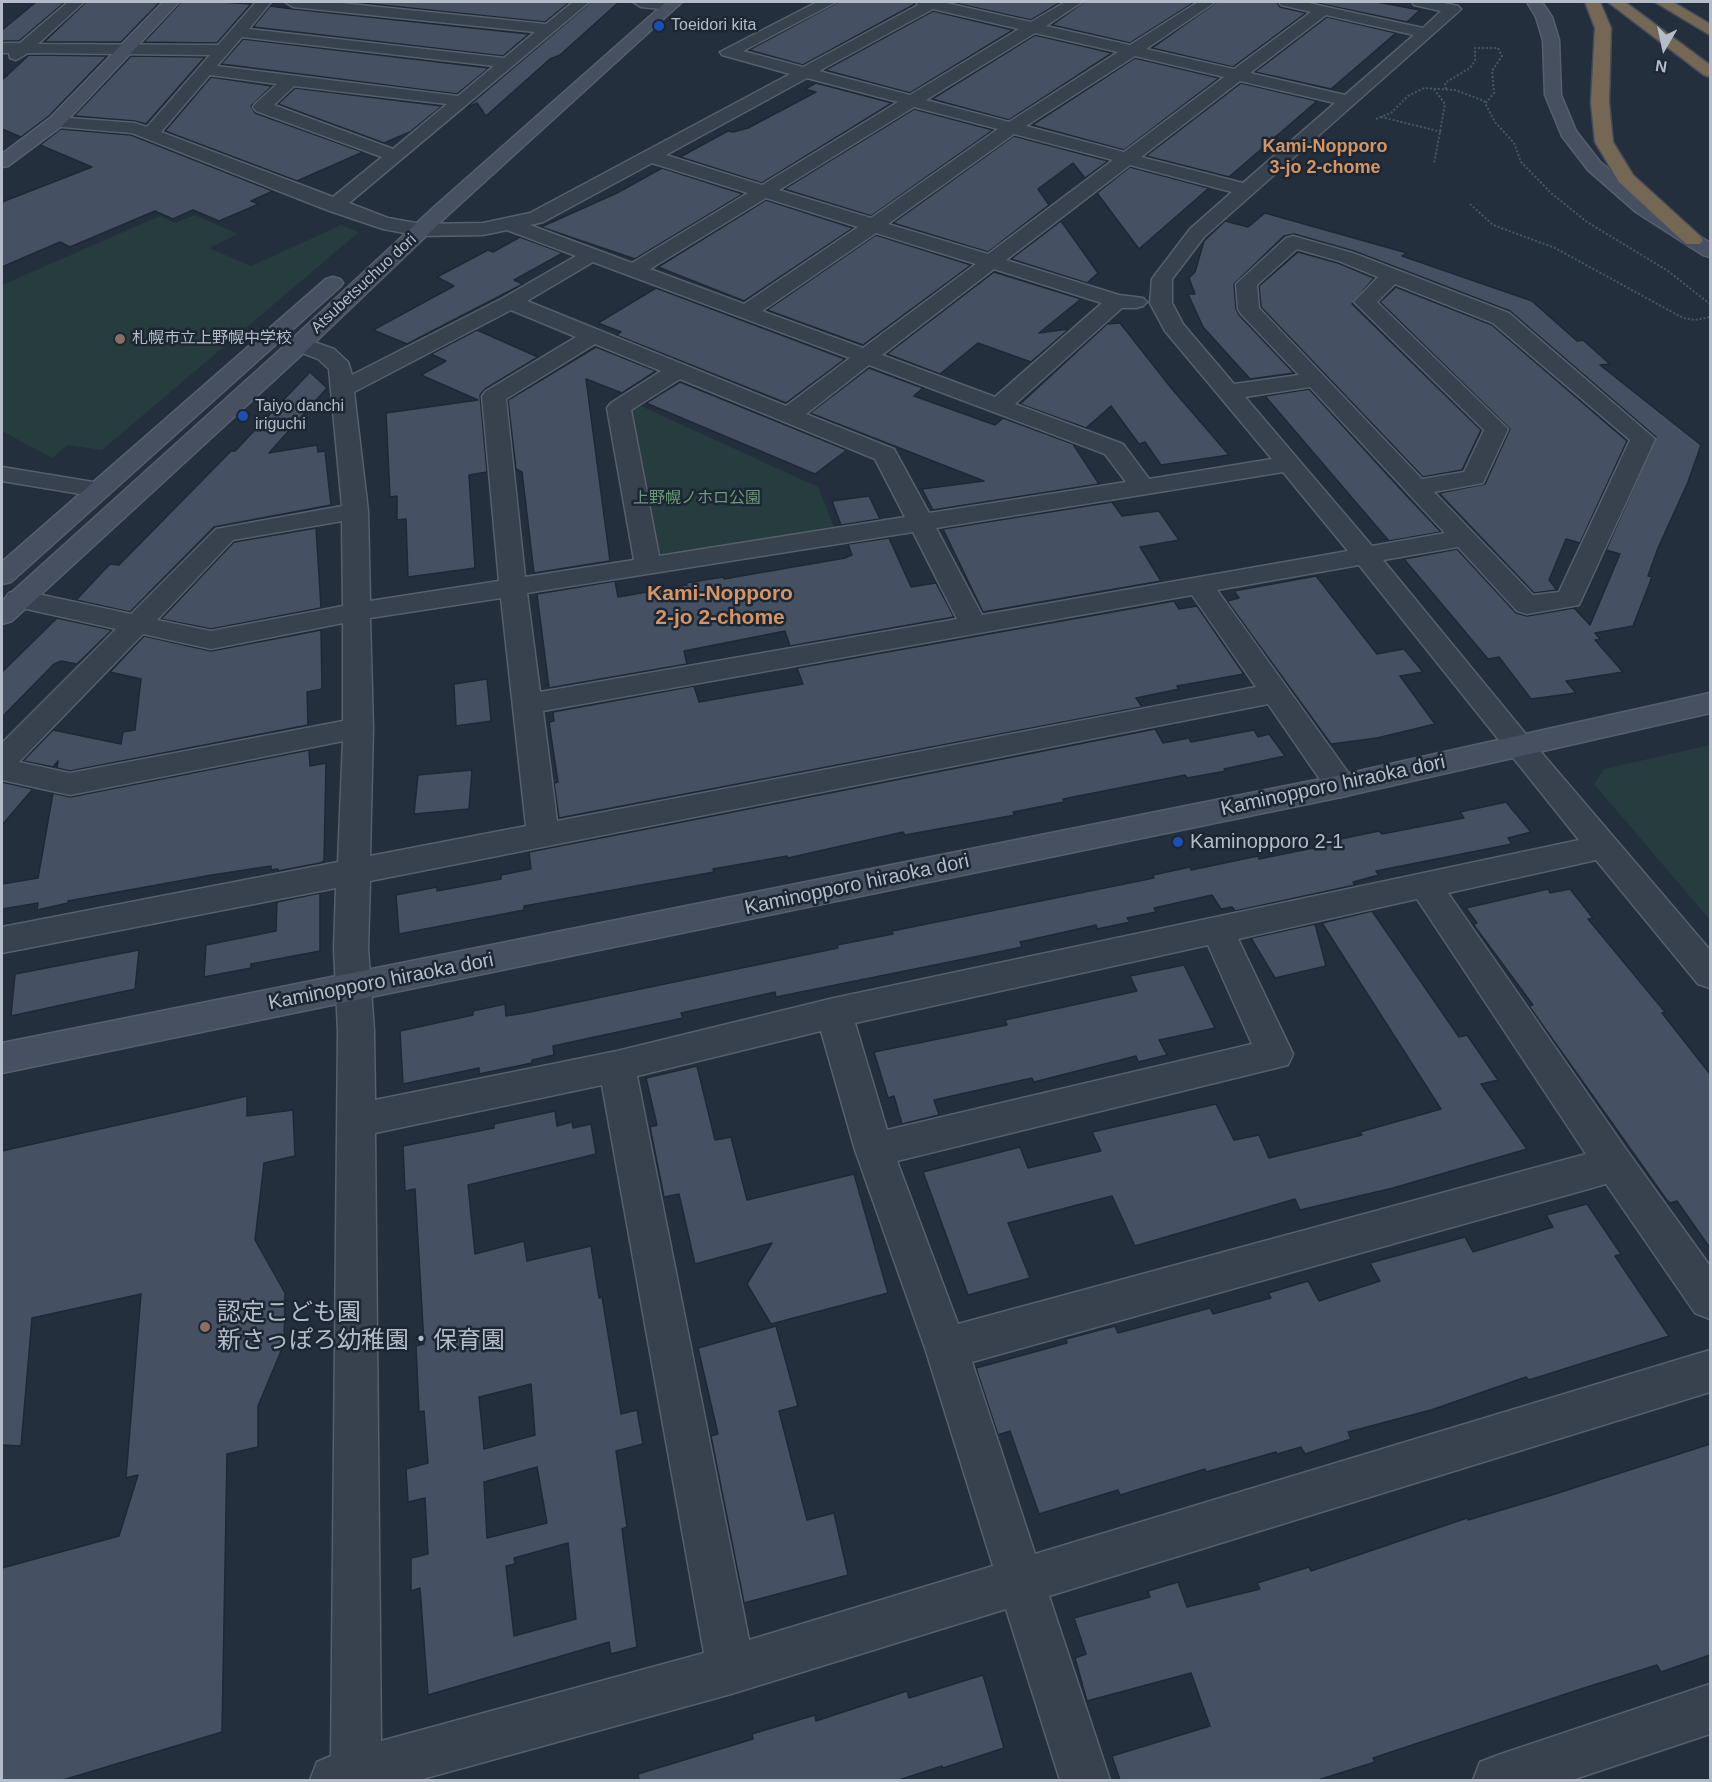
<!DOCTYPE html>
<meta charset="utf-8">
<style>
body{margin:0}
#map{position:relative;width:1712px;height:1782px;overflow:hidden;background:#242f3e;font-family:Helvetica,sans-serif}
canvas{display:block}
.frame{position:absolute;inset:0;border:3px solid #b4bcc9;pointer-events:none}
.north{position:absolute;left:1634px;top:18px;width:60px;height:60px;-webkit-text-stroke:4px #1d2633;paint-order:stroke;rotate:189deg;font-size:16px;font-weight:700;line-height:24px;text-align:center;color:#b4bcc9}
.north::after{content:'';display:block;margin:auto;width:21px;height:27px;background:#b4bcc9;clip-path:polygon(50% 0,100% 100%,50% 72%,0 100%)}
</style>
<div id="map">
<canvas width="1712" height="1782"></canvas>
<div class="frame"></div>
<div class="north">N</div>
</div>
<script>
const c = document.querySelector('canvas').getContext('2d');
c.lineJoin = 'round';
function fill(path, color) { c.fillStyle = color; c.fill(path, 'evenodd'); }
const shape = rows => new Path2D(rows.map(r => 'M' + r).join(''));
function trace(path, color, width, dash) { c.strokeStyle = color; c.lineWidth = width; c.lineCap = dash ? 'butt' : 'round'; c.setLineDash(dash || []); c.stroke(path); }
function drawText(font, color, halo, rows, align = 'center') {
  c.font = font + ' Helvetica,"Noto Sans JP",sans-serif'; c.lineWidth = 5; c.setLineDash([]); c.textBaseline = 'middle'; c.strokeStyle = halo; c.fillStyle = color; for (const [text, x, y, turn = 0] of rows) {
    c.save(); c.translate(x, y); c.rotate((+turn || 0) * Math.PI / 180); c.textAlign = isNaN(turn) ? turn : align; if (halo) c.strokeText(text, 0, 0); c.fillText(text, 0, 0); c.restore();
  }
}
fill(shape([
 [195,215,238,234,209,248,251,266,341,225,359,232,102,450,67,445,52,458,2,431,2,285,160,216,175,223],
 [630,401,818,487,838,537,648,567],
 [1710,745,1710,920,1594,784,1604,769]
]), '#263c3f');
const building = shape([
 [36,2,65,2,19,41,2,41,2,30,36,2],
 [86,2,160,2,121,42,44,42,86,2],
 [181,2,222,2,251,4,217,43,144,42,181,2],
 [364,2,570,2,545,22,362,3,364,2],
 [591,2,619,2,560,55,550,59,486,116,477,103,466,108,591,2],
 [838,2,914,2,915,4,803,65,749,50,838,2],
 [950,2,1061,2,1031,20,950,2],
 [1084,2,1195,2,1130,43,1052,25,1084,2],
 [1217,2,1277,2,1280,7,1306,13,1233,67,1152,48,1217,2],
 [1312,2,1377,2,1420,10,1407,22,1312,2],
 [270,6,293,9,529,34,503,56,253,27,270,6],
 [933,11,1013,30,910,93,825,70,933,11],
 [1327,17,1396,33,1331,89,1255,72,1327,17],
 [1035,35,1112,53,1009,120,932,99,1035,35],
 [243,39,489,68,457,94,221,64,243,39],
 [29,55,107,56,49,116,21,137,2,129,2,80,29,55],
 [131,56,205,57,146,124,135,121,74,116,131,56],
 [1135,58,1219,78,1124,150,1032,125,1135,58],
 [211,77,272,86,251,106,255,113,363,152,297,181,165,131,211,77],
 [816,83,892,103,762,183,680,157,728,131,733,132,748,128,816,92,805,89,816,83],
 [1241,83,1317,101,1229,177,1146,156,1241,83],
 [295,88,442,106,410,132,384,143,278,104,295,88],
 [914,109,993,130,871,216,784,189,914,109],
 [61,129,131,135,273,191,251,201,259,204,219,221,193,210,173,219,155,211,70,247,60,242,2,267,2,202,92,167,40,145,61,129],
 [1014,136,1108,161,1085,178,1073,163,1038,189,1049,205,988,252,893,223,1014,136],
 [1130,167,1209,188,1139,249,1097,193,1130,167],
 [662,168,743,194,635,259,541,227,617,193,662,168],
 [766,200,853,228,744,301,658,267,766,200],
 [1265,213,1407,253,1402,256,1532,301,1577,341,1583,340,1610,364,1600,365,1701,445,1688,482,1658,548,1648,576,1652,577,1633,626,1595,633,1600,639,1595,640,1623,672,1566,681,1576,693,1531,699,1499,657,1488,659,1404,559,1457,549,1516,613,1527,616,1574,608,1590,625,1620,554,1606,550,1656,437,1510,311,1354,251,1294,234,1284,236,1234,284,1236,309,1239,315,1294,373,1250,379,1203,327,1188,294,1195,294,1189,278,1195,272,1204,241,1225,221,1248,227,1265,213],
 [1061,221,1098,273,1087,283,1011,259,1061,221],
 [876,235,971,265,863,345,767,310,876,235],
 [520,237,563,253,514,280,523,284,407,344,373,330,454,286,437,277,488,250,493,252,520,237],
 [1298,252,1338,263,1374,278,1352,304,1481,430,1462,470,1423,477,1261,307,1259,286,1298,252],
 [994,272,1081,299,1039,333,1069,329,1031,362,978,343,940,374,887,354,994,272],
 [1396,287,1492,325,1627,441,1580,543,1566,539,1549,580,1557,590,1534,593,1439,493,1485,484,1510,429,1380,302,1396,287],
 [656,288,845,359,786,403,616,335,621,332,598,323,656,288],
 [1120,323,1172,389,1229,455,1161,465,1145,442,1139,444,1111,406,1086,428,1020,404,1107,324,1120,323],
 [477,330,538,357,485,389,480,395,487,472,469,475,475,568,408,577,406,519,397,520,397,496,390,497,386,413,478,400,421,375,446,361,431,354,477,330],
 [596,347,656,371,622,393,586,379,610,561,534,573,522,472,516,469,508,400,596,347],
 [869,368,923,388,914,396,995,425,1003,418,1073,444,1099,484,933,510,922,489,984,481,810,413,869,368],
 [310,372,327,388,269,453,317,445,318,452,325,451,331,505,214,527,130,612,76,600,110,564,119,565,231,451,235,451,310,372],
 [680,382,847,450,815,474,646,403,680,382],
 [1309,389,1405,494,1441,532,1389,541,1265,396,1309,389],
 [869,496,880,519,841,525,832,501,869,496],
 [1112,502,1122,516,1159,511,1179,540,1140,547,1161,581,983,612,943,529,1112,502],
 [316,528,321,608,211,629,161,619,234,542,316,528],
 [889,538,911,587,936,583,954,617,790,646,785,631,684,651,687,664,549,688,537,594,615,581,618,597,687,585,686,583,723,577,724,579,845,558,852,555,848,544,889,538],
 [1316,576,1377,654,1404,649,1423,672,1400,676,1435,724,1377,738,1331,744,1227,601,1239,598,1234,591,1316,576],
 [1174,601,1179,609,1197,606,1244,674,1177,686,1179,689,1136,698,1142,707,559,818,554,783,558,782,549,722,554,721,553,712,694,686,699,702,756,692,803,684,797,668,1174,601],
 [57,618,112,630,77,664,61,661,54,664,2,717,2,672,57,618],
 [321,630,322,689,307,692,308,725,70,771,57,768,58,761,53,767,23,761,53,730,121,744,123,732,135,730,141,679,110,672,144,636,211,651,321,630],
 [487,679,491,721,456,726,454,684,487,679],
 [1155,729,1163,743,1189,738,1191,742,1254,730,1258,737,1269,734,1285,756,1224,769,1226,771,1187,778,1185,775,1063,799,1064,802,1013,812,1015,815,905,835,903,832,788,858,787,856,713,869,714,872,524,906,524,910,399,934,396,895,437,887,437,891,501,879,501,875,531,869,529,852,1155,729],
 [309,750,310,766,326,763,324,861,320,863,278,871,278,869,271,870,271,866,212,875,68,901,68,903,37,910,38,903,2,909,2,884,38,878,53,793,70,797,309,750],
 [472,770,469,809,414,814,418,775,472,770],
 [2,782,33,789,2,825,2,782],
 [1506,802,1531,832,1508,838,1512,844,1376,871,1379,875,1353,882,1355,885,1235,911,1232,907,1221,909,1212,895,1154,908,1156,912,1127,918,1130,922,1097,929,1096,925,1020,942,1022,947,979,956,776,997,775,992,681,1013,683,1018,553,1046,554,1055,532,1060,532,1063,479,1074,479,1068,403,1084,400,1031,473,1015,473,1011,505,1004,506,1016,525,1013,838,948,837,945,893,934,892,931,1154,878,1153,875,1190,867,1191,870,1258,856,1259,859,1333,844,1331,841,1379,831,1382,834,1464,818,1460,812,1506,802],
 [1548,889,1550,893,1570,889,1593,918,1588,919,1665,1012,1662,1013,1710,1074,1710,1248,1677,1201,1670,1203,1666,1199,1529,1006,1533,1005,1473,924,1477,923,1466,908,1548,889],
 [320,893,320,951,251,964,251,968,204,977,206,945,276,931,277,902,320,893],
 [1372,911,1459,1037,1467,1035,1498,1080,1481,1084,1527,1149,1393,1188,1300,1210,1295,1199,1135,1246,1112,1196,1008,1223,1030,1278,968,1295,923,1172,1020,1147,1028,1168,1101,1151,1092,1132,1216,1104,1234,1140,1259,1135,1269,1158,1362,1135,1360,1132,1441,1109,1322,923,1372,911],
 [1315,924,1326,966,1275,978,1251,938,1315,924],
 [139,950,135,989,11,1016,15,974,139,950],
 [1184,965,1215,1028,1159,1040,1167,1055,1138,1062,1136,1056,1034,1082,1032,1078,934,1100,939,1115,902,1124,894,1096,888,1098,874,1052,1007,1025,1005,1020,1137,991,1130,976,1184,965],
 [697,1066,715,1140,731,1137,747,1200,854,1174,888,1293,771,1324,747,1284,772,1243,695,1264,679,1194,664,1197,650,1127,657,1125,646,1078,697,1066],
 [247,1096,247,1116,293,1110,295,1156,264,1163,255,1240,285,1293,284,1344,258,1406,258,1447,227,1454,222,1732,63,1780,2,1780,2,1568,119,1536,138,1475,126,1478,141,1294,32,1318,21,1446,2,1445,2,1151,247,1096],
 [555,1111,557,1126,572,1122,573,1128,591,1124,596,1154,468,1185,475,1254,524,1241,527,1261,591,1246,599,1298,602,1297,621,1414,637,1410,643,1444,616,1451,627,1527,622,1529,637,1647,611,1654,609,1642,428,1695,420,1588,411,1591,411,1558,428,1554,425,1498,408,1502,406,1469,428,1463,424,1411,419,1412,416,1346,424,1344,415,1189,405,1191,403,1146,494,1128,494,1124,555,1111],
 [531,1384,535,1435,484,1449,479,1397,531,1384],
 [537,1467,547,1523,487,1538,484,1482,537,1467],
 [568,1543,576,1619,514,1636,506,1566,515,1564,514,1558,568,1543],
 [1587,1204,1621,1254,1615,1256,1669,1336,1529,1380,1526,1377,1431,1410,1348,1432,1351,1439,1305,1454,1301,1447,1277,1454,1276,1452,1206,1472,1205,1469,1120,1495,1118,1490,1039,1514,1010,1431,998,1435,976,1368,1067,1343,1066,1339,1115,1326,1118,1333,1210,1308,1213,1314,1271,1298,1268,1293,1308,1281,1319,1301,1380,1281,1370,1263,1465,1237,1473,1252,1553,1227,1546,1215,1587,1204],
 [776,1326,798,1406,779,1411,807,1520,834,1513,848,1575,744,1603,711,1436,718,1434,698,1348,776,1326],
 [1710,1444,1710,1655,1661,1672,1657,1665,1584,1688,1373,1758,1375,1762,1318,1780,1120,1780,1112,1756,1210,1726,1191,1673,1087,1701,1075,1658,1086,1654,1074,1618,1150,1597,1148,1591,1178,1582,1187,1607,1260,1589,1257,1583,1309,1567,1311,1571,1467,1518,1468,1520,1552,1495,1710,1444],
 [983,1675,1004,1748,943,1768,942,1766,899,1780,639,1780,638,1774,753,1739,752,1734,815,1715,816,1721,907,1691,909,1698,983,1675]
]);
fill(building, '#455162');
trace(building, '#1f2835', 1.5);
const street = shape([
 [68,2,84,2,38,44,218,45,256,2,271,2,249,29,504,58,535,32,293,7,285,2,331,2,546,24,573,2,589,2,349,203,388,218,421,224,483,223,530,213,790,74,722,55,720,52,817,2,836,2,743,51,803,67,918,5,916,2,942,2,1031,22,1065,2,1082,2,1046,26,1130,45,1198,2,1215,2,1146,49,1234,69,1311,12,1281,5,1279,2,1304,2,1423,28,1441,11,1414,5,1412,2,1439,2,1458,6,1461,9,1458,12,1204,237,1172,279,1172,303,1183,324,1234,384,1299,375,1241,314,1238,309,1236,284,1286,238,1293,236,1353,253,1509,313,1655,439,1579,605,1527,614,1517,611,1458,547,1383,560,1529,738,1710,950,1710,988,1698,984,1596,860,1448,893,1628,1152,1710,1266,1710,1319,1695,1313,1606,1184,972,1362,1035,1554,1710,1350,1710,1392,1049,1596,1110,1780,1060,1780,1006,1609,731,1694,419,1780,310,1780,317,1762,331,1756,338,1031,334,948,336,888,2,953,2,927,338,862,343,741,70,795,2,780,2,743,116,629,9,605,5,599,9,593,19,590,131,614,216,529,342,506,329,369,318,359,292,349,289,344,292,339,300,337,334,349,348,362,352,375,503,298,576,256,507,230,483,235,421,236,383,229,327,210,132,133,50,126,47,122,56,117,135,123,147,127,210,55,28,53,16,60,10,58,9,53,2,53,2,43,20,43,68,2],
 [933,9,1019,29,910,95,819,71,933,9],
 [1326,15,1414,35,1345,95,1250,73,1326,15],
 [1035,33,1118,52,1009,122,926,100,1035,33],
 [242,37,494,66,458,96,217,66,242,37],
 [1135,56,1224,77,1124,152,1026,126,1135,56],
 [210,75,277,84,256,103,253,107,256,111,382,157,333,197,161,132,210,75],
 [807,78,898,102,762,185,666,155,807,78],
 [1240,81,1335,103,1243,183,1141,157,1240,81],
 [294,86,447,104,393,149,274,105,294,86],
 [914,107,998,129,871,218,779,190,914,107],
 [1014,134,1113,160,988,254,888,224,1014,134],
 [652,163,748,193,632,263,530,225,543,222,652,163],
 [1130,165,1232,192,1190,229,1155,275,1152,279,1150,303,1165,331,1272,459,1149,479,1123,444,1015,404,1122,308,1136,308,1143,306,1147,302,1143,298,1119,295,1006,260,1130,165],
 [766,198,858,227,744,304,650,269,766,198],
 [876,233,976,264,863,348,762,311,876,233],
 [1297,249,1339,261,1378,277,1354,302,1484,430,1464,472,1422,479,1259,308,1257,285,1297,249],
 [593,262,850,358,786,406,527,301,593,262],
 [994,269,1102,303,995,397,882,355,994,269],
 [1395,284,1493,323,1630,440,1559,592,1533,595,1434,492,1483,483,1508,429,1377,302,1395,284],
 [511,310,576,337,486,391,482,396,499,581,370,601,368,511,354,392,511,310],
 [595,344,661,371,611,403,607,408,634,560,525,577,506,399,595,344],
 [869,365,1105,454,1126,482,929,513,894,449,806,414,869,365],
 [680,379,875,459,905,517,659,556,631,410,680,379],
 [1310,387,1407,492,1445,533,1372,546,1245,397,1310,387],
 [1283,472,1348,551,982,615,936,528,1283,472],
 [342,521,343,606,211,631,157,620,233,540,342,521],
 [913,532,957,619,540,692,527,593,913,532],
 [1359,565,1579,840,834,998,617,1051,375,1100,374,1031,368,948,370,881,1268,704,1330,794,1341,797,1352,794,1356,786,1352,778,1217,590,1359,565],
 [1192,595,1256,687,557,821,543,711,1192,595],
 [501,598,526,826,370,856,373,728,370,618,501,598],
 [343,623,343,721,70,773,19,762,143,634,211,649,343,623],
 [1417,899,1586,1154,958,1324,897,1161,1288,1065,1293,1054,1238,939,1417,899],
 [1208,945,1252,1044,887,1130,855,1023,1208,945],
 [821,1031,855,1150,925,1348,993,1566,749,1640,637,1076,821,1031],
 [602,1085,704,1653,381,1741,375,1133,602,1085],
 [633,2,675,2,679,5,671,10,641,7,633,2],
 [2,467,99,483,108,485,111,490,108,495,99,497,2,481,2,467],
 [1710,1684,1710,1734,1572,1780,1473,1780,1480,1762,1498,1755,1710,1684]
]);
const secondary = shape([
 [163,2,179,2,62,126,8,166,2,167,2,154,50,118,163,2],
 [666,2,682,2,448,215,308,349,12,621,2,624,2,601,292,339,434,207,666,2],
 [1527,2,1542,2,1552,17,1559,40,1561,95,1576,131,1600,162,1650,204,1710,243,1710,257,1703,255,1636,212,1588,170,1562,136,1545,95,1543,40,1536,17,1527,2],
 [333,277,340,279,343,283,340,287,11,582,2,584,2,562,326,279,333,277],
 [1710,693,1710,713,1341,797,2,1073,2,1043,1341,775,1710,693]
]);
const highway = shape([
 [1585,2,1600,2,1611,28,1609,103,1613,142,1633,175,1700,236,1703,240,1700,244,1686,244,1619,182,1595,142,1591,103,1595,28,1585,2],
 [1608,2,1625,2,1710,65,1710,77,1704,75,1608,2],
 [1655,2,1673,2,1710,24,1710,35,1655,2]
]);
trace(street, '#565f6c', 3);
trace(secondary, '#565f6c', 3);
trace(highway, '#434c59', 3);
trace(shape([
 [1434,89,1445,104,1434,164],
 [1446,89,1445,83,1470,68,1475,61,1475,48,1498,48,1502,56,1492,71,1494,93,1486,103],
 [1381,117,1442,132],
 [1376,119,1391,113,1408,96,1424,88,1455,90,1484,101,1495,122,1514,143,1521,162,1551,193,1587,222,1668,271,1710,304],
 [1470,204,1493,225,1555,248,1683,318,1695,320,1710,317]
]), '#44595c', 2, [2, 2]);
fill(street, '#38414e');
fill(secondary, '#465061');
fill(highway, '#746855');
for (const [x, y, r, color] of [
 [659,26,6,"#1a4fb4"],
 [120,339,6,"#8d6e63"],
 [243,416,6,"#1a4fb4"],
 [1178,842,6,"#1a4fb4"],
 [205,1327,6,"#8d6e63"]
]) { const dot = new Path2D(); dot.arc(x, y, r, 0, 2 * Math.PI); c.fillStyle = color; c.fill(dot); trace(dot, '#1d2633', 2); }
drawText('16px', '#b4bcc9', '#1d2633', [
 ["Toeidori kita",671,26],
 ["札幌市立上野幌中学校",132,339],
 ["Taiyo danchi",255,407],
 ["iriguchi",255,425]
], 'left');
drawText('16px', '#b4bcc9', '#1d2633', [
 ["Atsubetsuchuo dori",364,284,-43]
]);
drawText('16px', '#6b9a76', '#1d2633', [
 ["上野幌ノホロ公園",697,499]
]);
drawText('bold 18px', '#d59563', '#1d2633', [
 ["Kami-Nopporo",1325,147],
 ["3-jo 2-chome",1325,168]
]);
drawText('20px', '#b4bcc9', '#1d2633', [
 ["Kaminopporo hiraoka dori",1333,786,-12],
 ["Kaminopporo hiraoka dori",857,885,-12],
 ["Kaminopporo hiraoka dori",381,982,-11]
]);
drawText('20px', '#b4bcc9', '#1d2633', [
 ["Kaminopporo 2-1",1190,842]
], 'left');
drawText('bold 21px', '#d59563', '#1d2633', [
 ["Kami-Nopporo",720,594],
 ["2-jo 2-chome",720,618]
]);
drawText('24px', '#b4bcc9', '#1d2633', [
 ["認定こども園",217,1313],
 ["新さっぽろ幼稚園・保育園",217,1341]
], 'left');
</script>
